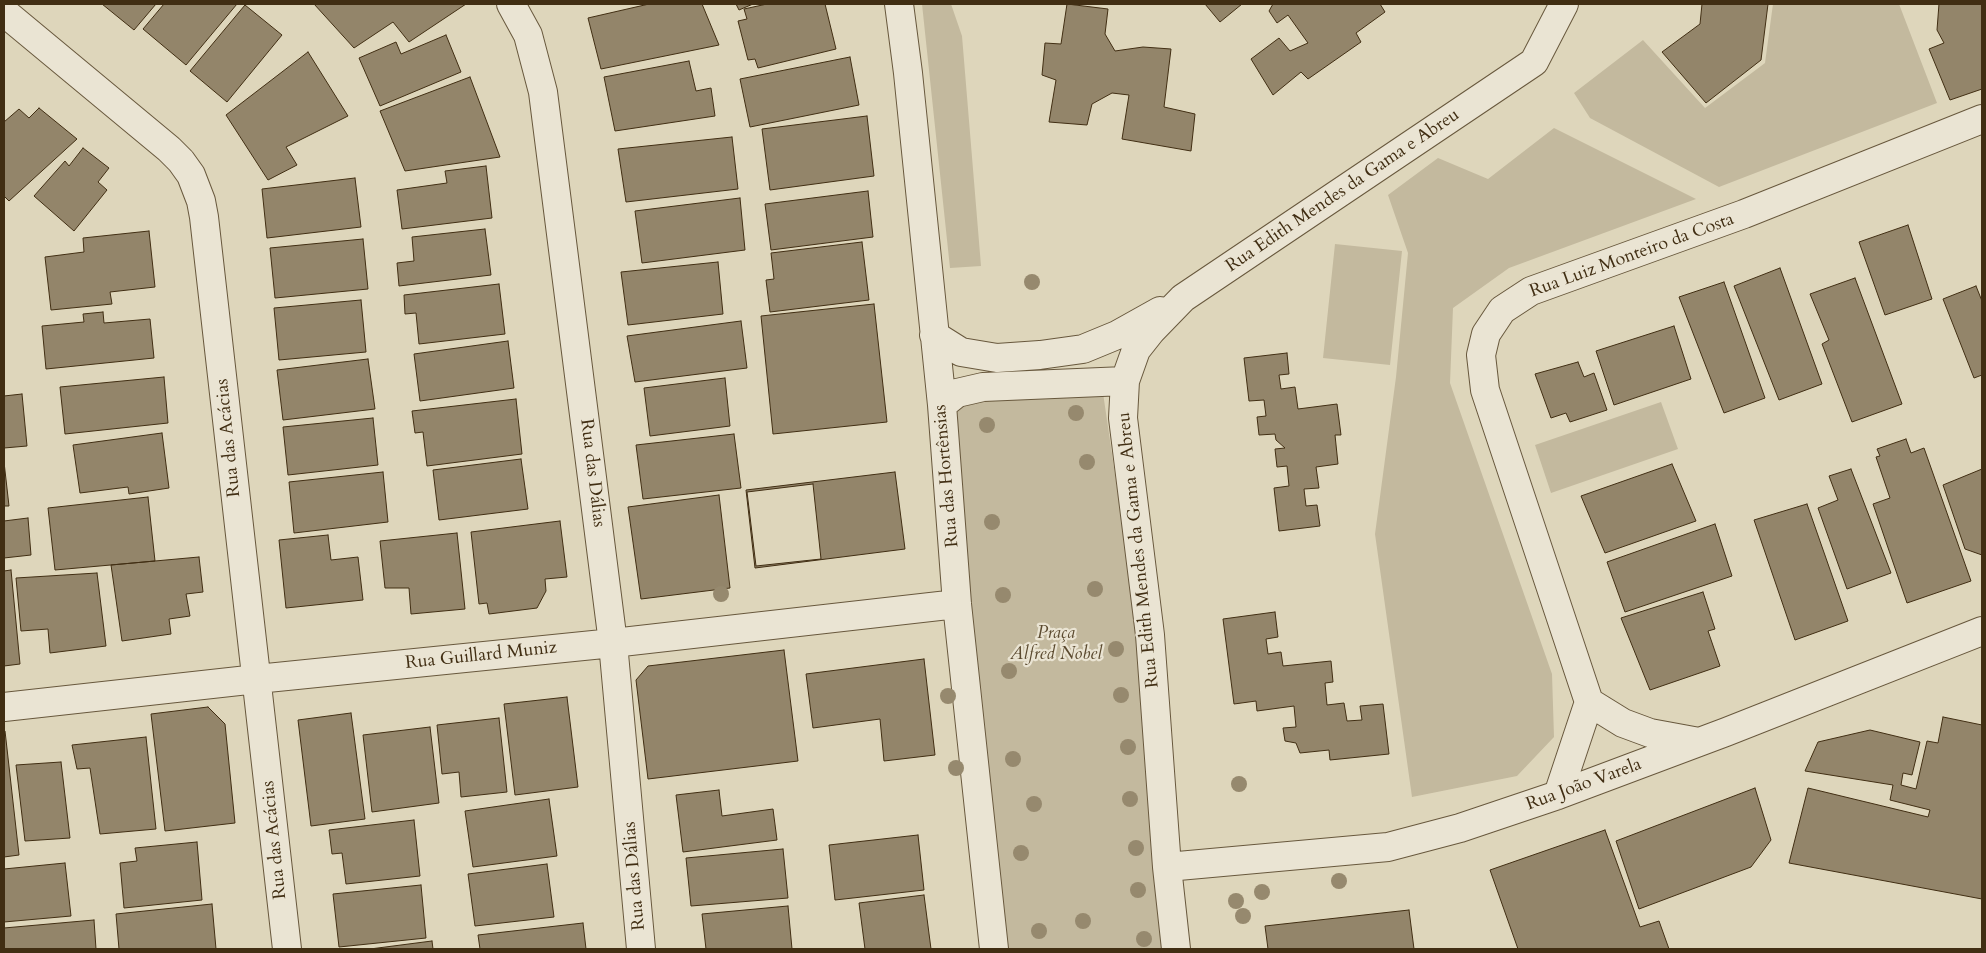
<!DOCTYPE html>
<meta charset="utf-8">
<style>
body{margin:0}
#map{position:relative;width:1986px;height:953px;overflow:hidden;background:#ded6bb;font-family:Cardo,serif}
canvas{display:block}
.frame{position:absolute;inset:0;border:5px solid #412e13;pointer-events:none}
</style>
<div id="map">
<canvas width="1986" height="953"></canvas>
<div class="frame"></div>
</div>
<script>
const c = document.querySelector('canvas').getContext('2d');
c.lineJoin = 'round';
function fill(path, color) { c.fillStyle = color; c.fill(path, 'evenodd'); }
const shape = rows => new Path2D(rows.map(r => 'M' + r).join(''));
function trace(path, color, width, dash) { c.strokeStyle = color; c.lineWidth = width; c.lineCap = dash ? 'butt' : 'round'; c.setLineDash(dash || []); c.stroke(path); }
function drawText(font, color, halo, rows, align = 'center') {
  c.font = font + ' Cardo,serif'; c.lineWidth = 4.5; c.setLineDash([]); c.textBaseline = 'middle'; c.strokeStyle = halo; c.fillStyle = color; for (const [text, x, y, turn = 0] of rows) {
    c.save(); c.translate(x, y); c.rotate((+turn || 0) * Math.PI / 180); c.textAlign = isNaN(turn) ? turn : align; if (halo) c.strokeText(text, 0, 0); c.fillText(text, 0, 0); c.restore();
  }
}
fill(shape([
 [922,4,951,4,962,36,981,266,950,268],
 [1773,4,1899,4,1937,103,1719,187,1590,118,1574,93,1643,40,1705,108,1765,63],
 [1554,128,1696,199,1509,268,1453,308,1450,383,1552,674,1554,737,1517,776,1412,797,1375,534,1396,377,1408,253,1388,195,1438,158,1488,179],
 [1335,244,1402,251,1390,365,1323,358],
 [1103,393,1139,637,1167,949,1008,949,947,425,959,401],
 [1661,402,1678,449,1551,493,1535,445]
]), '#c3b99e');
const building = shape([
 [102,4,156,4,134,30,102,4],
 [164,4,237,4,186,65,143,29,164,4],
 [314,4,466,4,409,42,393,22,354,48,314,4],
 [649,4,702,4,719,45,601,69,588,18,649,4],
 [736,4,753,4,739,10,736,4],
 [767,4,825,4,836,49,758,68,755,59,748,60,738,21,747,19,744,9,767,4],
 [1067,4,1108,9,1105,34,1115,51,1143,47,1171,49,1164,107,1195,114,1191,151,1122,139,1129,95,1112,93,1092,104,1087,125,1049,122,1056,80,1042,75,1045,43,1061,44,1067,4],
 [1205,4,1242,4,1220,22,1205,4],
 [1273,4,1380,4,1385,12,1356,33,1361,42,1308,79,1301,72,1273,95,1251,59,1279,38,1290,51,1308,43,1288,15,1277,23,1269,11,1273,4],
 [1702,4,1768,4,1761,60,1706,103,1662,52,1700,24,1702,4],
 [1939,4,1982,4,1982,89,1950,100,1929,49,1944,43,1937,30,1939,4],
 [245,5,282,35,227,102,190,71,245,5],
 [446,35,461,72,380,106,359,58,396,42,401,54,446,35],
 [308,52,348,116,286,147,297,165,268,180,226,115,308,52],
 [850,57,859,105,750,127,740,79,850,57],
 [689,61,696,91,711,88,715,116,615,131,604,77,689,61],
 [470,77,500,157,405,171,380,111,470,77],
 [39,108,77,139,9,201,4,196,4,122,19,109,29,118,39,108],
 [867,116,874,176,770,190,762,129,867,116],
 [732,137,738,189,626,202,618,149,732,137],
 [83,148,109,168,98,182,107,190,74,231,34,196,65,161,69,166,83,148],
 [486,166,492,218,402,229,397,190,447,183,445,171,486,166],
 [355,178,361,227,267,238,262,189,355,178],
 [868,191,873,237,771,250,765,204,868,191],
 [740,198,745,250,642,263,635,211,740,198],
 [1908,225,1932,299,1885,315,1859,242,1908,225],
 [485,229,491,275,399,286,397,263,414,261,412,237,485,229],
 [149,231,155,287,110,292,112,304,51,310,45,257,84,252,83,238,149,231],
 [363,239,368,289,275,298,270,248,363,239],
 [862,242,869,300,770,312,766,280,774,279,771,253,862,242],
 [718,262,723,314,628,325,621,272,718,262],
 [1780,268,1822,384,1779,400,1734,286,1780,268],
 [1855,278,1902,404,1852,422,1822,344,1829,340,1810,294,1855,278],
 [1724,282,1765,398,1724,413,1679,297,1724,282],
 [499,284,505,334,419,344,416,313,405,314,404,295,499,284],
 [1976,286,1982,301,1982,375,1974,378,1943,299,1976,286],
 [361,300,366,352,279,360,274,308,361,300],
 [874,304,887,422,773,434,761,316,874,304],
 [103,312,104,323,150,319,154,358,46,369,42,326,84,322,83,314,103,312],
 [741,321,747,368,635,382,627,336,741,321],
 [1674,326,1691,379,1614,405,1596,351,1674,326],
 [508,341,514,388,420,401,414,354,508,341],
 [1287,353,1289,374,1279,375,1281,389,1295,387,1298,409,1337,404,1341,435,1335,435,1338,464,1316,467,1319,488,1304,489,1306,506,1317,505,1320,526,1279,531,1274,488,1289,486,1287,466,1277,467,1275,449,1285,448,1276,440,1275,434,1259,435,1257,417,1266,416,1264,400,1249,401,1244,358,1287,353],
 [368,359,375,409,283,420,277,370,368,359],
 [1578,362,1584,377,1594,373,1607,410,1570,422,1566,413,1551,418,1535,374,1578,362],
 [164,377,168,423,65,434,60,387,164,377],
 [725,378,730,426,650,436,644,388,725,378],
 [22,394,27,446,4,448,4,396,22,394],
 [516,399,522,454,427,466,423,432,415,433,412,411,516,399],
 [373,418,378,465,288,475,283,427,373,418],
 [162,433,169,488,129,494,128,487,80,493,73,445,162,433],
 [734,434,741,488,643,499,636,445,734,434],
 [1906,439,1911,453,1924,448,1971,581,1907,603,1873,504,1890,498,1876,457,1880,456,1877,449,1906,439],
 [521,459,528,509,439,520,433,470,521,459],
 [4,462,9,506,4,506,4,462],
 [1672,464,1696,521,1605,553,1581,496,1672,464],
 [1851,469,1891,573,1847,589,1818,508,1838,500,1829,476,1851,469],
 [1982,469,1982,555,1965,549,1943,485,1982,469],
 [383,472,388,522,294,533,289,482,383,472],
 [895,472,905,549,755,568,746,490,895,472],
 [813,484,821,559,756,566,747,492,813,484],
 [719,495,730,588,641,599,628,507,719,495],
 [148,497,155,561,55,570,48,508,148,497],
 [1807,504,1848,621,1795,640,1754,520,1807,504],
 [28,518,31,555,4,558,4,521,28,518],
 [560,521,567,577,545,579,546,591,537,608,489,614,487,603,479,604,471,532,560,521],
 [1715,524,1732,576,1625,612,1607,562,1715,524],
 [457,533,465,609,411,614,409,588,385,588,380,541,457,533],
 [328,535,331,560,358,557,363,600,286,608,279,540,328,535],
 [199,557,203,592,186,594,190,616,169,619,171,634,122,641,111,565,199,557],
 [11,570,20,664,4,666,4,571,11,570],
 [97,573,106,646,50,653,48,629,21,631,16,578,97,573],
 [1703,592,1715,629,1708,631,1720,666,1650,690,1621,618,1703,592],
 [1275,612,1278,637,1266,639,1268,654,1281,652,1283,666,1331,661,1333,682,1325,683,1327,705,1344,703,1347,721,1362,720,1360,706,1383,704,1389,754,1330,760,1329,750,1300,753,1296,743,1285,741,1283,728,1296,727,1294,706,1257,711,1256,701,1234,704,1223,619,1275,612],
 [784,650,798,761,648,779,636,680,648,666,784,650],
 [924,659,935,755,884,761,880,719,813,728,806,674,924,659],
 [567,697,578,787,515,795,504,704,567,697],
 [208,707,225,724,235,823,165,831,151,714,208,707],
 [351,713,365,819,311,826,298,720,351,713],
 [1943,717,1982,725,1982,899,1789,863,1808,788,1928,817,1930,810,1890,800,1893,785,1805,771,1818,742,1870,730,1920,742,1912,775,1903,773,1901,785,1916,789,1927,741,1938,743,1943,717],
 [499,718,507,792,461,797,459,772,442,774,437,725,499,718],
 [430,727,439,803,372,812,363,735,430,727],
 [4,731,5,731,19,855,4,857,4,731],
 [146,737,156,829,100,834,90,768,77,769,72,745,146,737],
 [61,762,70,838,25,841,16,765,61,762],
 [1755,788,1771,840,1751,867,1639,909,1616,841,1755,788],
 [719,790,722,816,773,809,777,840,683,852,676,795,719,790],
 [549,799,557,856,473,867,465,811,549,799],
 [414,820,420,876,346,884,342,853,332,854,329,830,414,820],
 [1605,830,1640,927,1659,921,1669,949,1518,949,1490,870,1605,830],
 [918,835,924,890,835,900,829,845,918,835],
 [197,842,202,900,124,908,120,863,137,861,135,848,197,842],
 [783,849,788,898,691,906,686,858,783,849],
 [65,863,71,916,4,922,4,869,65,863],
 [547,864,554,917,475,926,468,874,547,864],
 [421,885,426,938,339,947,333,894,421,885],
 [924,895,931,949,865,949,859,903,924,895],
 [212,904,216,949,119,949,116,914,212,904],
 [788,906,792,949,706,949,702,914,788,906],
 [1409,910,1414,949,1268,949,1265,926,1409,910],
 [94,920,96,949,4,949,4,928,94,920],
 [583,923,586,949,480,949,478,935,583,923],
 [432,941,433,949,370,949,432,941]
]);
fill(building, '#93856a');
trace(building, '#412e13', 1);
const minor = shape([
 [511,4,528,35,543,92,613,643,641,949],
 [899,4,908,73,942,405,957,604,994,949],
 [4,12,169,149,181,161,191,175,201,201,204,217,287,949],
 [934,335,961,352,997,358,1040,355,1083,349,1117,335,1160,311],
 [942,405,957,393,983,387,1125,381],
 [1589,702,1623,723,1650,733,1699,742],
 [4,707,257,679,613,643,957,604],
 [1558,795,1589,702,1485,390,1481,355,1486,334,1502,310,1531,291,1744,214,1982,119],
 [1167,867,1388,847,1460,828,1558,795,1726,732,1982,631],
 [1176,949,1167,867,1150,635,1123,418,1125,381,1136,350,1151,331,1183,298,1534,62,1564,4]
]);
trace(minor, '#68583d', 30);
trace(minor, '#eae4d3', 28);
c.fillStyle = '#96896e';
for (const [x, y] of [
 [1032,282],
 [1076,413],
 [987,425],
 [1087,462],
 [992,522],
 [1095,589],
 [721,594],
 [1003,595],
 [1116,649],
 [1009,671],
 [1121,695],
 [948,696],
 [1128,747],
 [1013,759],
 [956,768],
 [1239,784],
 [1130,799],
 [1034,804],
 [1136,848],
 [1021,853],
 [1339,881],
 [1138,890],
 [1262,892],
 [1236,901],
 [1243,916],
 [1083,921],
 [1039,931],
 [1144,939]
]) { c.beginPath(); c.arc(x, y, 8, 0, 2 * Math.PI); c.fill(); }
drawText('18px', '#412e13', '#eae4d3', [
 ["Rua Edith Mendes da Gama e Abreu",1343,191,-34],
 ["Rua Luiz Monteiro da Costa",1632,256,-20],
 ["Rua das Acácias",229,438,-96],
 ["Rua das Dálias",592,473,83],
 ["Rua das Hortênsias",947,476,-95],
 ["Rua Edith Mendes da Gama e Abreu",1139,550,-96],
 ["Rua Guillard Muniz",481,656,-6],
 ["Rua João Varela",1584,785,-20],
 ["Rua das Acácias",275,840,-96],
 ["Rua das Dálias",635,876,-95]
]);
drawText('italic 18px', '#5b4a2f', '#eae4d3', [
 ["Praça",1056,634],
 ["Alfred Nobel",1056,655]
]);
</script>
